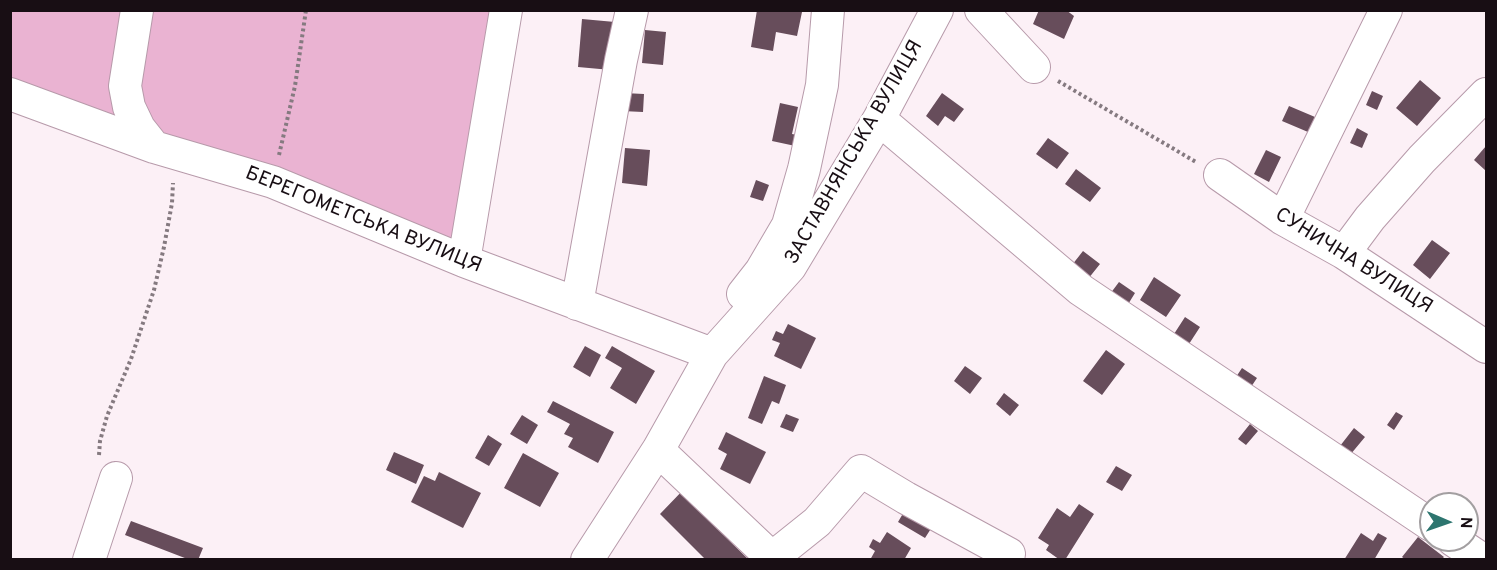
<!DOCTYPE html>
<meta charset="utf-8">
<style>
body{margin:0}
#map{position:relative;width:1497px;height:570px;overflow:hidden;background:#fcf0f6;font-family:Overpass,sans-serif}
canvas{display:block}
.frame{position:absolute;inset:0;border:12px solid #180e14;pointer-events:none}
.north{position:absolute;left:1419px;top:492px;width:60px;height:60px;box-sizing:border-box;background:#fff;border:2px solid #a39fa1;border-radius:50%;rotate:92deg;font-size:16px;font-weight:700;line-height:24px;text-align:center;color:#180e14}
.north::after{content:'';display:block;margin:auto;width:21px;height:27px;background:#2d756f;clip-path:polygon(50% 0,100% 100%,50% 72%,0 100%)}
</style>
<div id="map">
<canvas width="1497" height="570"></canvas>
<div class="frame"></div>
<div class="north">N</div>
</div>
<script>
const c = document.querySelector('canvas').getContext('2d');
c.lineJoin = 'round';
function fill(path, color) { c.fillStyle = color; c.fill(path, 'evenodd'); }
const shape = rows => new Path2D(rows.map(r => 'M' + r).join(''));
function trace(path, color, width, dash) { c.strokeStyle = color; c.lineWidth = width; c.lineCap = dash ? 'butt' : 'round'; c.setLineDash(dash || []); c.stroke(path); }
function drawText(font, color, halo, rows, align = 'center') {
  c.font = font + ' Overpass,sans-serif'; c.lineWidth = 6; c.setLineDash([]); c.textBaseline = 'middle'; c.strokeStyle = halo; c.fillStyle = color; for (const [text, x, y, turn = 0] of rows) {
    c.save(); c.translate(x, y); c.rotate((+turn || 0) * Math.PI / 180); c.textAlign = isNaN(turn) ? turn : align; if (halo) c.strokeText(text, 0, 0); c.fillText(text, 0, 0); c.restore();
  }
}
fill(shape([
 [10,11,499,11,461,257,11,89]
]), '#eab3d2');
fill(shape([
 [757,10,802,12,797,36,776,32,773,51,751,47],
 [1039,10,1066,10,1074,16,1064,39,1033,24],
 [582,19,615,22,611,70,578,67],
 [645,30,666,32,663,65,642,63],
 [1420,80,1441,98,1417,126,1396,108],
 [1372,91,1383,96,1377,110,1366,105],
 [624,93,644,94,643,112,622,111],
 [942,93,964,109,954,122,945,116,938,126,926,116],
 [780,103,798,107,792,134,802,136,800,147,772,141],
 [1289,106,1315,117,1308,132,1282,121],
 [1357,128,1368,134,1362,148,1350,143],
 [1048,138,1069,153,1057,169,1036,154],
 [1486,146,1486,171,1474,160],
 [625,148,650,150,647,186,622,183],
 [1266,150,1281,157,1269,182,1254,174],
 [1076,169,1101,188,1090,202,1065,184],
 [756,180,769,185,763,201,750,197],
 [1432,240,1450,253,1430,279,1413,265],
 [1083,251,1100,264,1088,279,1072,265],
 [1154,277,1181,295,1166,317,1140,300],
 [1119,282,1135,293,1127,306,1110,294],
 [1185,317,1200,327,1189,344,1174,334],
 [788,324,816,338,801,369,774,356,780,343,772,340,776,331,783,334],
 [585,346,601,355,590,377,573,367],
 [612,346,655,371,636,404,610,388,622,368,605,358],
 [1106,350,1125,364,1102,395,1083,381],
 [965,366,982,378,970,394,954,381],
 [1242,368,1257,378,1249,390,1234,380],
 [764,376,786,385,779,404,772,401,762,424,748,418],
 [1004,393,1019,405,1010,416,996,404],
 [553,401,614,432,598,463,568,447,573,438,564,434,570,424,547,412],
 [1396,412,1403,416,1394,430,1387,425],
 [786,414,799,419,793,432,780,427],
 [522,415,538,425,527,444,510,434],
 [1250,424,1258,431,1246,445,1238,439],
 [1354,428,1365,437,1350,455,1340,446],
 [726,432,766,452,750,484,720,469,727,454,718,449],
 [488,435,502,444,489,466,475,458],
 [394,452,424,465,416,484,386,470],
 [523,453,559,473,540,507,504,488],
 [1116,466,1132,475,1122,491,1106,482],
 [439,472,481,493,463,528,411,502,424,476,435,481],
 [686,487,703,503,697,509,749,560,706,560,660,514],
 [1079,504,1094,514,1065,560,1060,560,1046,550,1049,545,1038,538,1057,508,1070,517],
 [905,510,932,527,925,538,898,522],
 [131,521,203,548,198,560,190,560,125,535],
 [887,532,911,548,904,560,870,560,875,551,869,547,873,539,880,543],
 [1361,533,1373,541,1378,533,1387,538,1374,560,1344,560],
 [1418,537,1444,557,1441,560,1406,560,1402,557]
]), '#674d5b');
const minor = shape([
 [137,10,125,86,129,107,139,128,154,147],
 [981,10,1034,67],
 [10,94,154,147,273,182,464,261,712,354],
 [879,119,1081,290,1431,525],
 [1220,175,1283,219,1344,253,1486,347],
 [1283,219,1386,10],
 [1344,253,1370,218,1422,159,1486,94],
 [464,261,506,10],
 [743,294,761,271,788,225,804,169,822,85,828,10],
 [577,304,621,60,632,10],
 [658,450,772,558,817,522,861,471,906,498,1009,554],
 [1453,540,1483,560],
 [89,560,116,478],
 [587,560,658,450,712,354,790,267,879,119,937,10]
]);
trace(minor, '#b79aaa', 34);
trace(shape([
 [1058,81,1196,162],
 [279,155,295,86,306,10],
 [99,455,100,441,107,416,131,359,154,290,164,247,172,203,173,183]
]), '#857a80', 4, [3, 3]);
trace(minor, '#fff', 32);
drawText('20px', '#180e14', '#fff', [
 ["ЗАСТАВНЯНСЬКА ВУЛИЦЯ",855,153,-60],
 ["БЕРЕГОМЕТСЬКА ВУЛИЦЯ",363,221,22],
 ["СУНИЧНА ВУЛИЦЯ",1353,262,32]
]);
</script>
